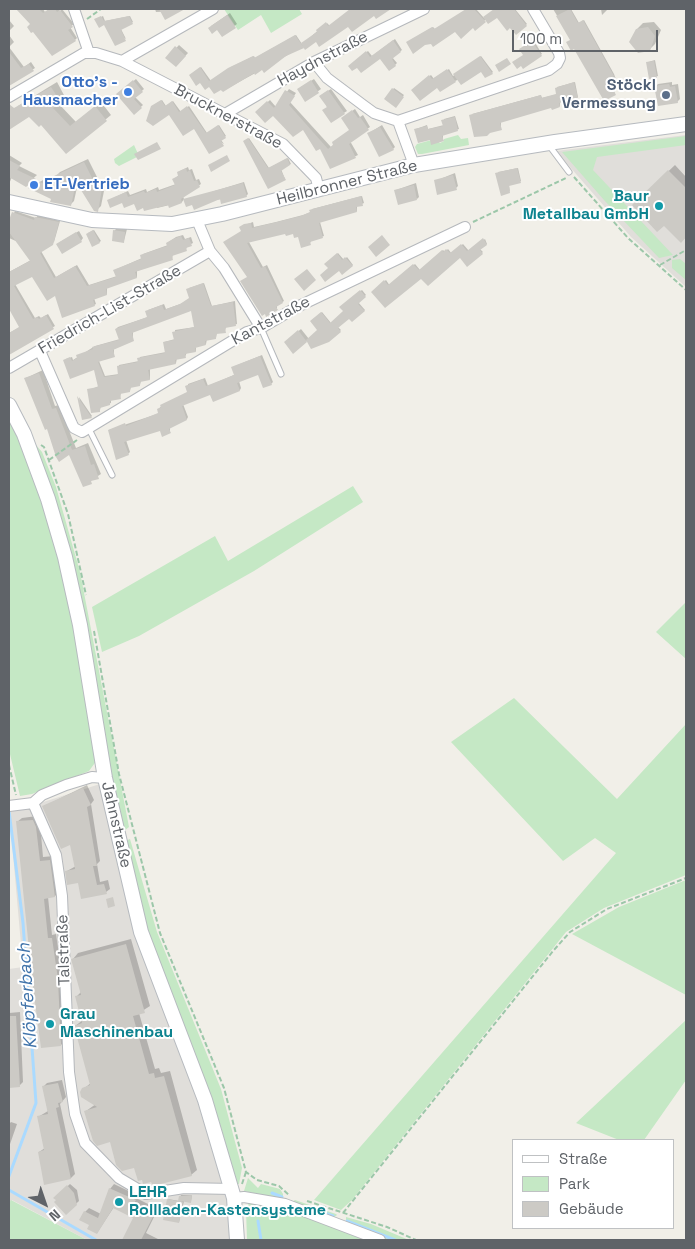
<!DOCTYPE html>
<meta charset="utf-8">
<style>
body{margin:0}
#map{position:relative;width:695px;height:1249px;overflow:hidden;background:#f1efe8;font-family:"Space Grotesk",sans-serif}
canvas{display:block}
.frame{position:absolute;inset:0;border:10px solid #5f6368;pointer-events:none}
.legend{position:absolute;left:512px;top:1139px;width:162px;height:90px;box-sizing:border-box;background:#fff;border:1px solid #bfc1c3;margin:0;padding:6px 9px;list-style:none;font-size:15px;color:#5f6368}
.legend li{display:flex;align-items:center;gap:10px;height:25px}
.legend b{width:25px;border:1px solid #bfc1c3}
.north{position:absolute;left:20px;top:1179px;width:50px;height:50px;-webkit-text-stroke:4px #fff;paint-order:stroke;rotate:139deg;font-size:14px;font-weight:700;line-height:20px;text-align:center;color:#5f6368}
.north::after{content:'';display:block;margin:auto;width:18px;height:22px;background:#5f6368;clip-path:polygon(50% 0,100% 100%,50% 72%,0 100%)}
.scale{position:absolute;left:512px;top:30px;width:146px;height:22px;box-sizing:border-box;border:2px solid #5f6368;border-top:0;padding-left:6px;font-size:15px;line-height:18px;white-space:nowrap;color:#5f6368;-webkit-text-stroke:4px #fff;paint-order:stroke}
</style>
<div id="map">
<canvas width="695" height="1249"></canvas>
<div class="frame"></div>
<ul class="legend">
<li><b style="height:6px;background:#fff"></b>Straße</li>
<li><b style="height:14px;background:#c5e8c5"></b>Park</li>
<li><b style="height:14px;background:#cccac5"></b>Gebäude</li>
</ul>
<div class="north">N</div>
<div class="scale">100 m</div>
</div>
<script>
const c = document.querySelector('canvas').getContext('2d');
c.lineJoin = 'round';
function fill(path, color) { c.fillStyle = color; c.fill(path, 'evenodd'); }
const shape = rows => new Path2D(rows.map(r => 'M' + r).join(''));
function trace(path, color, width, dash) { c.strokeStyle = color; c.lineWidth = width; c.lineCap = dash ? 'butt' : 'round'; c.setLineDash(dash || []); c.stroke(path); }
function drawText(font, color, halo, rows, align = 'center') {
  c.font = font + ' "Space Grotesk",sans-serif'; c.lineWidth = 4; c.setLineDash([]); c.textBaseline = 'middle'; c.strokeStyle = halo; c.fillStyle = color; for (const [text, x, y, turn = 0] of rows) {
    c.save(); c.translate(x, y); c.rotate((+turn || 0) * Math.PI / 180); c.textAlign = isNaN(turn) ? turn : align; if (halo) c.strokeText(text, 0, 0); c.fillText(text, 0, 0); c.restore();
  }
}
fill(shape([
 [686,135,686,287,631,237,556,151],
 [100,784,186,1067,232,1202,230,1240,87,1240,12,1200,9,1203,9,969,23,967,9,809,37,804]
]), '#e0deda');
fill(shape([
 [224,9,299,9,302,14,271,33,261,15,238,30],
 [458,135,461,139,468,138,469,145,422,154,418,154,415,147,417,144,435,139,440,143,444,141,444,139],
 [686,136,686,145,597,157,593,170,673,255,659,258,604,200,562,152],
 [134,145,139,156,119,166,115,163,114,159],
 [680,259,686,264,686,280,672,268,672,260],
 [9,420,29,455,60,556,74,623,97,760,89,771,32,794,20,796,9,750],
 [36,445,42,452,56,487,80,572,129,827,124,831],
 [353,486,363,502,254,571,139,636,102,652,92,607,215,536,228,561],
 [686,602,686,659,656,632],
 [514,698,617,799,686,724,686,875,604,908,566,932,352,1200,341,1210,314,1200,616,853,595,838,563,861,451,742],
 [130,839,157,932,221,1089,242,1168,239,1184,237,1184,220,1124,150,939,125,841],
 [686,880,686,995,572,934,619,907],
 [686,1020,686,1080,644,1140,619,1140,576,1123],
 [248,1178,258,1188,261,1184,280,1189,283,1194,283,1197,280,1199,244,1191],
 [11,1200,87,1240,9,1240,9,1203],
 [295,1200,336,1214,337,1215,333,1218,292,1202],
 [249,1203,272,1204,372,1240,247,1240,246,1210],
 [346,1217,371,1224,409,1240,389,1240,346,1223]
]), '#c5e8c5');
fill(shape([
 [18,9,43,9,45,12,50,9,58,9,60,11,62,9,74,24,70,27,77,38,75,40,32,24],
 [155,9,176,9,177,11,156,12],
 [352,9,389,9,376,17,374,15,304,46,223,91,190,75,201,67,211,81,231,67,254,56,255,58,296,35,302,44,327,23,330,26],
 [468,9,476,9,484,18,496,9,515,9,527,24,516,33,497,17,486,19,476,29,473,26,456,31,431,42,409,41,433,27,435,29],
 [553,9,571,9,579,23,584,20,614,74,617,82,612,85,615,94,572,40],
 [601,9,608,9,602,15],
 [230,13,237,24,222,35,218,29,211,26],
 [103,16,105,21,130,16,133,22,121,29,126,39,97,19],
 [9,20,14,26,9,31],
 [654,22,661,30,655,44,649,50,637,29,643,23],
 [9,35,14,42,9,47],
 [395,39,402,50,392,57,397,63,395,65,380,57,357,66,349,66,368,51,372,56],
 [534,41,542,54,523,67,524,55,521,50],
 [179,45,188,53,176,66,167,58],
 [9,47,24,67,31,62,35,68,9,85],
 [481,56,493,72,488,76,481,70,455,81,412,90,431,75,434,79,449,69,453,76],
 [655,60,658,76,650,78,648,62],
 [136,79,144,89,135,97,143,105,134,113,118,94],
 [314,79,321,89,306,100,301,87],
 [57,82,65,97,58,103,76,122,101,102,111,115,66,152,41,123,18,106],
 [575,82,578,97,560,102,560,106,552,106,501,121,501,129,472,114,541,95,542,98,558,94,557,87],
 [672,82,672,85,678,84,680,99,677,102,655,87,658,84],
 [394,88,404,95,395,106,385,99],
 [289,89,296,93,290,102,331,147,350,130,345,116,355,109,360,117,363,115,370,127,350,141,358,155,331,168,320,147,303,129,273,114,257,112,270,100,276,107],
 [331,89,347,111,331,121,323,94],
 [162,100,166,106,173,101,181,112,189,106,207,133,219,125,226,136,221,140,224,144,154,105],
 [455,116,459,129,443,134,443,140,416,129,427,125,428,129,444,125,444,119],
 [382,125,395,147,393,149,369,133],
 [249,138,269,168,288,158,291,164,281,169,285,179,269,187,245,141],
 [9,155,22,163,19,166,37,175,26,185,12,177,9,184],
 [88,159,102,187,105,186,101,206,97,210,78,183,74,201,70,205,30,187,45,179,54,184,56,176,60,172],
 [675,165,686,177,686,237,681,241,664,225,633,205],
 [188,167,189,170,192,169,196,180,199,179,201,184,183,196,184,199,182,202,157,208,156,205,109,200,128,191,130,195,146,189,147,192,158,187,159,190,176,184,174,179,179,175,178,172],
 [518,168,521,181,509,185,510,192,498,172],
 [455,173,458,186,456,188,435,181],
 [244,182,248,194,246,196,192,203,185,200],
 [416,183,419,197,417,199,396,190],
 [362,196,364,203,357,206,357,211,320,222,324,236,311,240,310,244,294,233,286,232,249,242,263,267,267,265,284,301,277,305,277,309,248,277,242,226,253,222,254,227,276,222,303,215,311,212,312,209],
 [15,211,36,218,38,215,60,221,54,242,41,251,56,277,77,265,89,285,117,276,117,269,142,258,143,254,168,245,167,243,176,237,183,235,185,239,191,237,193,243,187,246,186,250,173,254,172,259,137,271,137,277,107,288,107,294,94,298,96,304,94,305,55,294,33,276,15,284,35,318,39,316,41,318,48,314,55,326,9,353,9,333,20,327,9,306,9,272,31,260,18,242,9,238,9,223],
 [117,228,127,229,124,241,114,231],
 [94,230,101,241,93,246,88,233],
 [79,231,83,238,81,241,60,242],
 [485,239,487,244,480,249,483,252,467,265,460,256,421,277,372,292,386,280,390,286,415,264,420,270,443,250,445,252,448,249,452,254,463,244,469,251],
 [338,253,344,260,347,257,353,265,342,273,339,269,329,268,326,264],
 [204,283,212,306,235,301,237,324,226,327,225,331,217,333,216,338,207,339,206,344,196,346,196,351,187,352,185,357,177,358,176,363,150,369,150,379,141,381,140,385,131,387,130,391,121,393,120,398,111,400,111,403,101,406,100,410,89,390,99,386,95,368,71,377,66,359,72,357,73,360,95,346,120,339,116,329,118,327,148,317,148,310,164,304,166,309,183,303,190,298,189,288],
 [192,310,195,327,175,330,175,339,164,342,166,352,140,357,139,361,119,365,119,374,105,376,99,361,114,356,114,349,133,340,133,331],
 [362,290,366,295,358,302,365,310,352,321,349,317,338,327,341,330,328,341,308,340,293,352,288,340,301,329,309,339,319,330,312,320,322,312,331,323,344,311,341,307],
 [262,355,273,382,271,384,259,374,239,381,241,388,240,390,213,401,210,393,183,404,188,417,187,419,170,427,170,432,161,429,126,440,130,452,128,454,109,430,160,413,160,407,188,392,188,384,205,378,208,386,236,374,235,366],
 [43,370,55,406,59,405,76,448,88,443,101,474,84,485,70,453,26,378],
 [79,397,92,416,91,417,83,418],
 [87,785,94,800,91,804,100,861,97,864,100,882,108,880,110,889,106,892,79,882,67,871,76,866,71,843,43,807],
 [37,816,40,823,43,857,54,856,59,892,55,896,48,897,52,935,56,934,62,974,65,1041,61,1045,17,822,22,818],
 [131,939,150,1006,139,1013,155,1069,159,1068,161,1073,170,1071,197,1170,191,1175,152,1180,135,1166,86,1111,96,1104,82,1090,91,1083,75,1026,83,1020,76,997,81,992,73,959,78,953],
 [20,1012,23,1082,19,1086,10,1087,9,1013],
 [62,1080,66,1097,60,1104,75,1174,71,1178,45,1183,39,1152,45,1148,38,1117,48,1111,43,1087,47,1083],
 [11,1122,17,1124,9,1147,9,1124],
 [70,1184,77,1190,79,1201,66,1213,55,1198],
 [114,1184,139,1196,138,1199,158,1209,146,1233,160,1240,123,1240,135,1217,114,1207,97,1233,85,1212,89,1208,101,1214,110,1189],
 [181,1195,192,1195,191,1201,184,1201,179,1222,168,1199,179,1201]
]), '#0003');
trace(shape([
 [9,811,23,923,36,1103,9,1176],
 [9,1190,96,1240],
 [272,1193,282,1197],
 [310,1208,333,1216],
 [258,1221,261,1240],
 [347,1221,395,1240]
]), '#aadaff', 3);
fill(shape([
 [16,9,39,9,43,13,49,9,55,9,57,12,60,10,73,27,68,30,76,41,52,56,33,32,31,33,27,27,30,24],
 [159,9,185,9,165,20],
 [350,9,391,9,376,19,374,16,352,32,348,27,319,47,316,42,305,50,301,43,317,32,316,30,326,22,328,26],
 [466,9,474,9,486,22,475,31,473,28,461,39,455,32,433,47,431,44,425,45,413,54,406,42,432,27,434,29],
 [494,9,514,9,527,26,516,35,510,28,507,31,497,18,488,24,483,17],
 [570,9,578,23,583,20,614,76,613,77,617,84,612,87,616,95,604,101,574,49,571,51,566,42,570,40,556,16],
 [227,15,236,28,222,37,217,30,212,34,208,28],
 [101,16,104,21,129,16,133,24,121,30,126,41,115,46,104,25,99,28,94,19],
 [648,27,655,36,650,51,638,53,629,42,636,29],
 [295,35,304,48,286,56,264,73,262,70,255,75,254,73,223,92,221,90,214,94,209,87,205,90,200,83,196,86,189,75,200,67,209,81,228,68,253,56,254,58],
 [393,40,401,52,392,59,396,66,389,71,380,59,361,73,357,68,352,71,348,66,366,51,370,57],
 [532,41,542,56,523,69,521,66,517,69,512,62,523,55,519,49],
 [175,46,186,56,176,67,165,58],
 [9,52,21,68,29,64,34,71,9,86],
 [480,56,493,74,485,78,481,72,461,85,453,74],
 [507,58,511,64,499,72,495,65],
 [654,61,657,78,649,79,646,62],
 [447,69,456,82,440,92,437,88,420,101,411,90,429,75,432,79],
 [133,80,143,92,134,99,142,108,134,115,116,94],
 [311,80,319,93,305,102,297,89],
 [574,82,578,98,559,103,560,107,552,110,551,108,500,123,502,130,490,133,487,136,474,137,469,115,541,95,541,98,556,94,555,88],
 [669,84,670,87,675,86,678,103,658,106,654,86],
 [51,87,61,103,53,108,70,126,95,106,107,121,66,154,41,125,39,127,29,117,9,130,9,104,14,108],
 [392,88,404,97,396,108,384,99],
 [285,90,295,96,289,105,328,149,333,145,332,142,349,130,341,118,352,110,358,118,360,117,369,130,349,144,356,158,330,169,320,149,316,151,303,130,293,137,273,116,265,123,255,112,267,101,274,108],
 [328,90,345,114,331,123,322,110,327,107,319,96],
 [161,100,165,106,172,101,179,112,187,106,206,133,218,125,226,138,221,141,224,146,209,154,194,129,183,136,169,115,153,126,146,121,151,106],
 [455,117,458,131,442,136,444,141,431,145,430,140,418,143,414,129,427,126,428,129,443,126,441,120],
 [380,127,394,150,379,157,367,133],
 [248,138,268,168,287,158,290,165,281,171,286,180,268,189,243,141],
 [157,142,161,149,138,160,134,154],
 [227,155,230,161,211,172,208,165],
 [9,160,20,166,17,170,36,179,26,187,9,177],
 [84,162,98,190,102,188,98,212,94,211,76,182,71,206,50,202,51,199,28,188,40,182,52,188,54,176],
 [186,168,187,172,190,170,194,181,197,180,200,187,181,199,182,203,169,208,168,205,144,211,143,208,137,211,134,204,124,208,122,203,110,208,107,200,126,192,128,197,144,191,145,193,156,189,157,192,175,185,172,179,178,176,177,172],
 [517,168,521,183,509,186,510,193,501,196,495,173],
 [668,170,686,188,686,237,681,243,664,226,657,232,632,205],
 [453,175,457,190,437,195,434,180],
 [243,183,247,197,221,204,220,199,194,210,192,205,186,207,183,199],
 [414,185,417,200,398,205,394,190],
 [361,196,363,206,356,207,357,212,319,223,323,238,310,242,311,245,301,248,298,237,294,238,293,234,286,236,285,234,247,243,261,268,265,266,283,303,276,307,278,310,266,317,265,314,262,316,240,281,247,277,223,242,241,231,239,227,244,224,251,223,252,228,273,223,301,216,310,212,309,210],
 [12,212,34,220,35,217,59,222,53,245,40,253,54,278,75,266,87,286,116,277,113,270,141,259,140,255,167,246,166,243,173,239,181,236,183,240,189,238,192,246,186,248,187,251,172,256,173,260,135,272,137,278,106,289,107,295,93,300,95,306,62,318,55,296,47,301,32,277,14,286,33,319,37,317,39,319,46,315,54,329,9,355,9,333,19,327,9,309,9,272,30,261,9,232,9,220],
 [93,230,100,243,92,247,86,234],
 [113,230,125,232,124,243,112,241],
 [76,232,82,242,62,254,56,244],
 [382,235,390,245,376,257,368,247],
 [483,238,487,245,480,250,483,254,467,267,460,258,428,286,421,279,385,308,371,292,384,280,388,285,413,264,419,270,442,250,443,252,446,249,450,253,461,244,467,251],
 [337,253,342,260,345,257,353,266,342,275,339,271,325,282,320,275,328,268,324,264],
 [307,269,316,280,304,291,294,279],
 [203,283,211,306,233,302,236,326,225,328,226,333,216,334,216,339,205,341,206,345,195,348,196,352,185,354,186,358,175,360,176,364,148,370,150,380,140,382,140,386,130,388,130,392,120,394,121,399,110,401,110,405,100,408,100,412,91,413,87,389,98,387,94,370,70,379,63,360,70,357,72,361,77,358,76,355,93,349,92,347,119,340,115,329,147,317,145,311,162,305,164,310,180,304,189,298,186,289],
 [191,311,194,327,172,332,174,340,163,342,165,353,137,358,138,362,117,366,118,375,104,377,98,362,115,357,113,350,134,341,132,333],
 [360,290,366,297,358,304,365,311,352,322,349,319,338,328,341,332,329,342,311,349,306,340,317,330,310,321,321,312,330,323,343,311,339,307],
 [298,330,307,342,293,354,284,342],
 [260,356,272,385,263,388,258,375,237,383,240,391,213,402,210,395,182,406,187,420,169,429,171,433,162,437,160,431,124,442,129,455,116,460,108,430,125,423,126,426,158,413,157,409,161,407,160,405,187,392,185,386,203,379,206,386,234,375,231,367],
 [39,373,52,409,56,408,72,450,85,446,91,465,94,464,99,479,91,481,92,484,83,487,69,455,59,462,56,457,47,429,45,430,24,378],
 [77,396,92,418,82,420],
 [83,788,91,805,87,807,97,866,93,866,97,885,104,884,107,894,81,899,78,883,67,885,65,871,75,869,70,845,61,849,42,806],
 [33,820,36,827,40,861,50,860,55,897,44,899,48,938,52,938,58,979,61,1046,41,1048,32,979,16,821],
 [113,897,115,906,108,908,106,899],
 [126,944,145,1013,133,1016,149,1074,154,1073,155,1078,164,1076,192,1176,153,1186,151,1182,143,1184,142,1180,138,1181,134,1168,122,1171,116,1165,110,1142,97,1146,93,1141,84,1111,97,1107,81,1097,80,1092,82,1088,90,1085,74,1026,82,1023,75,996,81,995,71,959],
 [9,1016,16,1016,20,1087,9,1088],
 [58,1083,63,1102,58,1103,59,1107,56,1108,71,1179,44,1185,38,1152,44,1150,37,1116,48,1114,42,1086],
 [67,1185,74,1193,77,1205,66,1215,54,1202,56,1200,53,1198],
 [109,1188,136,1200,134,1203,155,1213,141,1240,122,1240,133,1218,113,1208,97,1234,87,1229,89,1225,79,1220,84,1211,98,1218],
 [192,1195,191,1203,180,1201,183,1202,179,1223,163,1220,167,1199,178,1201,179,1196]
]), '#cccac5');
const lane = shape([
 [548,144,569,172],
 [261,328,281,374],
 [89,429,112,475]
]);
const street = shape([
 [74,9,89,53],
 [122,61,213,9],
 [314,62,327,78,363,105,374,113,398,121,549,70,557,64,560,58,559,53,533,9],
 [9,97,84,53,96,53,122,61,283,144,316,178,319,190],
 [225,114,314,62,424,9],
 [398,121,414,165],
 [197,220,210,251,224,268,261,328],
 [40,351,72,424,74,428,82,432,247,332,261,328,297,307,465,227],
 [9,368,210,251],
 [33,803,56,855,62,896,69,1072,75,1114,85,1143,119,1178,146,1194,184,1188,232,1189],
 [9,806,33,803,42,795,66,785,92,777,105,778],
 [234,1198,244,1197,285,1204,380,1240]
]);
const secondary = shape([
 [9,202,92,220,172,224,222,214,414,165,555,142,686,124],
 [9,405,24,434,48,499,65,557,80,625,105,778,141,932,205,1100,234,1198,237,1240]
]);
trace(lane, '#b5b8bc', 7);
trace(street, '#b5b8bc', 12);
trace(secondary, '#b6babf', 16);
trace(shape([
 [87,19,101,9],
 [574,177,628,238,686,290],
 [473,222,566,178],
 [660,265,686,250],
 [41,445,44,447,68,514,86,595],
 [49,460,77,440],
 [94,631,119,774,160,933,224,1088,246,1172,257,1180,279,1186,289,1195],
 [9,765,16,795],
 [242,1184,246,1172],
 [307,1201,387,1227,416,1240],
 [343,1213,553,951,570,932,607,909,686,878]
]), '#9cc7a9', 2, [5, 2.5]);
trace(lane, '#fff', 5);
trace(street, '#fff', 10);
trace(secondary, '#fff', 14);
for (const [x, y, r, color] of [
 [128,92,5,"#3f7fe0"],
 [666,95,5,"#5c6f8a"],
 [34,185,5,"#3f7fe0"],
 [659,206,5,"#0f9aa8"],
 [50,1024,5,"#0f9aa8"],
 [119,1202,5,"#0f9aa8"]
]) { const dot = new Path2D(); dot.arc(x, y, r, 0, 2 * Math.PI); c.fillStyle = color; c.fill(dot); trace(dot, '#fff', 2); }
drawText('16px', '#5f6368', '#fff', [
 ["Haydnstraße",323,59,-28],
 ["Brucknerstraße",228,117,28],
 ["Heilbronner Straße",347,183,-14],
 ["Friedrich-List-Straße",110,310,-30],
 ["Kantstraße",271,321,-28],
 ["Jahnstraße",116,825,77],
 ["Talstraße",64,950,-92]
]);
drawText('bold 16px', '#366cbe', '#fff', [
 ["Otto's -",118,83],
 ["Hausmacher",118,101],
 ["ET-Vertrieb",44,185,"left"]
], 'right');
drawText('bold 16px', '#4e5e75', '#fff', [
 ["Stöckl",656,86],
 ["Vermessung",656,104]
], 'right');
drawText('bold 16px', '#0d838f', '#fff', [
 ["Baur",649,197,"right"],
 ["Metallbau GmbH",649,215,"right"],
 ["Grau",60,1015],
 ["Maschinenbau",60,1033],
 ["LEHR",129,1193],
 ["Rollladen-Kastensysteme",129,1211]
], 'left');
drawText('italic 18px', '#4174aa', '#fff', [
 ["Klöpferbach",28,996,-94]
]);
</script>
